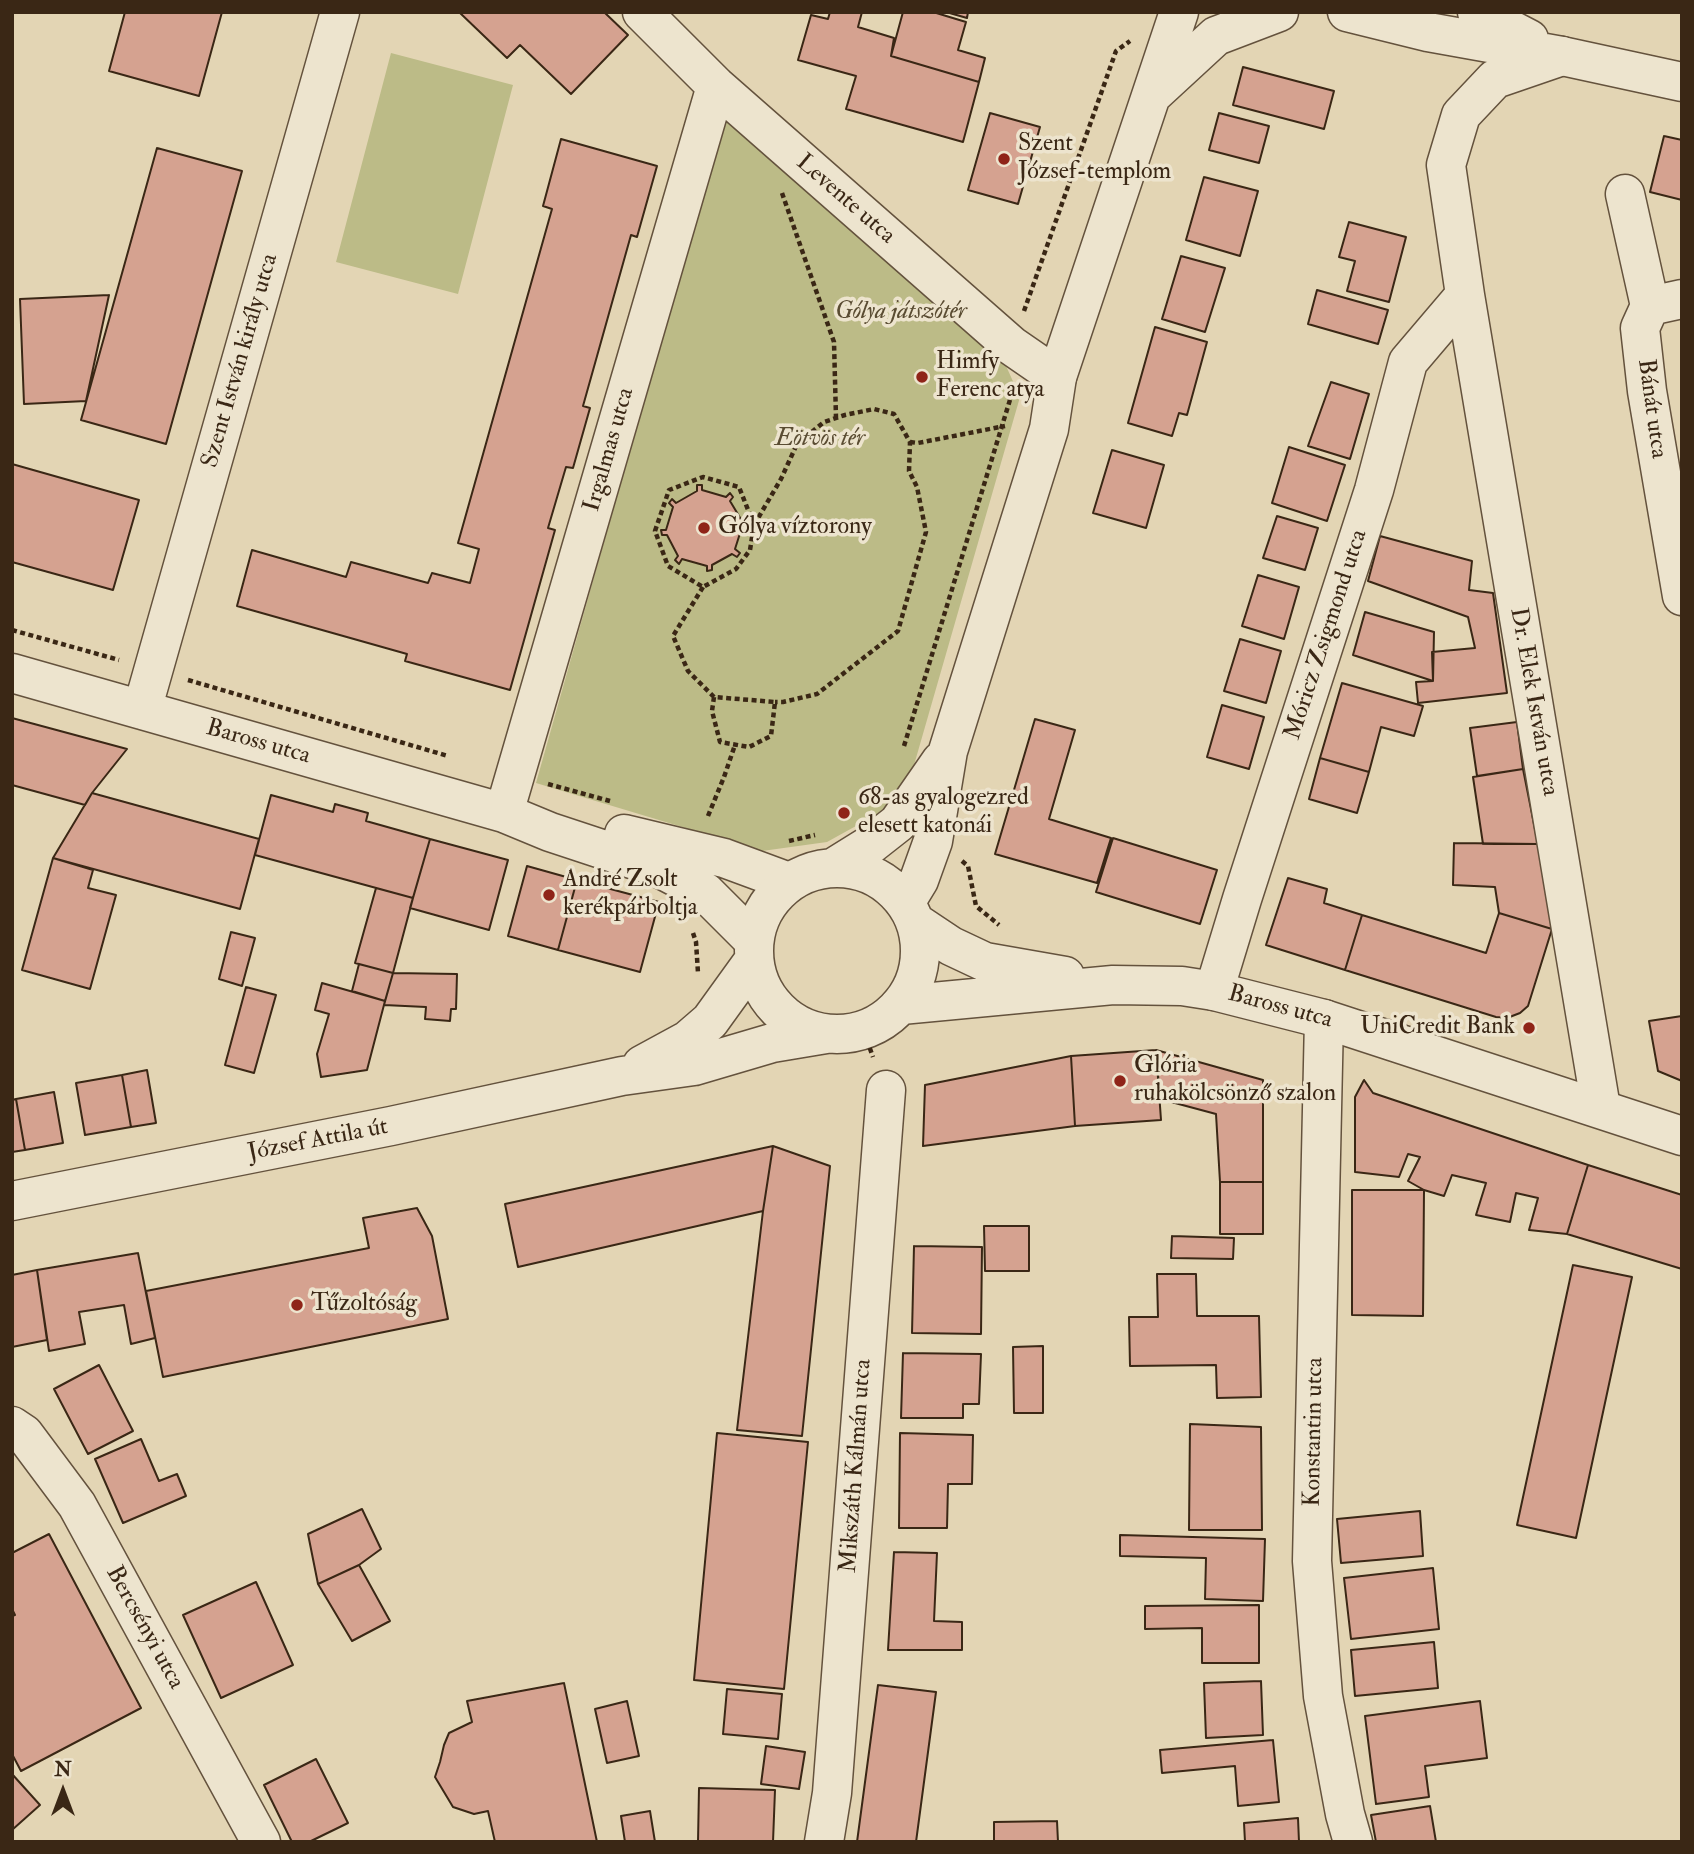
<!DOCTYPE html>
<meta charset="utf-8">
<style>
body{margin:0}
#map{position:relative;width:1694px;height:1854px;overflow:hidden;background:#e3d5b4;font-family:"IM FELL Double Pica",serif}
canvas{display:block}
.frame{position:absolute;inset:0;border:14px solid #3a2715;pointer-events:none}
.north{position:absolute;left:28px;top:1756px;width:70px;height:70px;-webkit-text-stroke:5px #ede4ce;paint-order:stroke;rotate:0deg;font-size:19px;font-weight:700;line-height:28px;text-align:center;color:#3a2715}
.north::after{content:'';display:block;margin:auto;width:24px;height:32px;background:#3a2715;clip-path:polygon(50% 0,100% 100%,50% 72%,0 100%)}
</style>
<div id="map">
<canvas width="1694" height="1854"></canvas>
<div class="frame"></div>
<div class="north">N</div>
</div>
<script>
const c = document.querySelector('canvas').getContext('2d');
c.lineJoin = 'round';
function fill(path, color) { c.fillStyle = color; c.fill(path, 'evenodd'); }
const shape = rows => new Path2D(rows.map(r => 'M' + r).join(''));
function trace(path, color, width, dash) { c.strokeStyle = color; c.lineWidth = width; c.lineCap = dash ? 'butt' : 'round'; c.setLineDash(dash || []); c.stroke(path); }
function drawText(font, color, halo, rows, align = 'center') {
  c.font = font + ' "IM FELL Double Pica",serif'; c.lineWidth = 7; c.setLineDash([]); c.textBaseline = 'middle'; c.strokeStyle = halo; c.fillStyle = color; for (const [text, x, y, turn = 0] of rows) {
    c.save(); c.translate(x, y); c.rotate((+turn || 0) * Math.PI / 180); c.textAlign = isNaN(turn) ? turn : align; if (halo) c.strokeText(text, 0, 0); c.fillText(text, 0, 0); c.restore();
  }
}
fill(shape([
 [391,53,513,85,458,294,336,262],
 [725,112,989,328,1020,397,912,772,894,805,827,842,762,851,536,783]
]), '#bcbb87');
const building = shape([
 [125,12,222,12,199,96,109,71,125,12],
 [459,12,604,12,628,35,571,94,520,45,507,58,459,12],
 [830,12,862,12,858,27,894,38,891,56,979,82,963,142,846,109,856,76,798,60,811,15,828,19,830,12],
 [903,12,933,12,966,22,958,50,985,58,979,82,891,56,903,12],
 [946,12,968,12,967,18,946,12],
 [1243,67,1334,91,1324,129,1233,105,1243,67],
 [990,113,1040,127,1018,204,968,190,990,113],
 [1219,113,1269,126,1259,163,1209,150,1219,113],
 [1664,136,1682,140,1682,200,1650,192,1664,136],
 [561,139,657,166,637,237,631,235,583,406,590,408,573,468,566,467,548,528,555,530,510,690,405,661,407,654,237,606,252,550,346,577,351,562,428,583,432,573,470,583,479,549,458,543,552,209,543,206,561,139],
 [157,148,242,171,166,444,81,420,157,148],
 [1204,177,1258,191,1240,256,1186,240,1204,177],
 [1349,222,1406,237,1389,302,1347,291,1355,261,1339,257,1349,222],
 [1181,256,1225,268,1205,332,1162,319,1181,256],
 [1317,290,1388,310,1378,344,1308,324,1317,290],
 [109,295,86,401,24,404,20,299,109,295],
 [1155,327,1207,342,1187,415,1179,413,1172,436,1128,423,1155,327],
 [1331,382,1369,394,1350,459,1308,446,1331,382],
 [1289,447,1345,465,1327,521,1272,503,1289,447],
 [1112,450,1164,465,1146,528,1093,513,1112,450],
 [12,464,139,500,113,590,12,562,12,464],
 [697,485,702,485,702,490,726,497,730,493,733,497,730,501,742,521,747,521,747,526,742,527,735,549,740,553,737,557,732,554,712,565,712,570,707,571,707,566,682,559,679,564,675,560,678,556,667,535,662,535,661,530,666,530,673,507,669,503,672,499,676,503,697,491,697,485],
 [1277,516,1318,528,1305,570,1263,558,1277,516],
 [1380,536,1472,561,1469,590,1493,593,1507,693,1418,703,1416,682,1433,681,1432,652,1475,648,1468,617,1368,581,1380,536],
 [1258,575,1299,587,1284,639,1242,626,1258,575],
 [1365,612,1434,632,1433,681,1353,655,1365,612],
 [1240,639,1281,651,1266,703,1224,691,1240,639],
 [1342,683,1423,706,1414,736,1381,727,1369,772,1320,758,1342,683],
 [1222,705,1264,717,1249,769,1207,757,1222,705],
 [12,718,127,749,92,793,85,805,12,785,12,718],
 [1035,719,1075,730,1049,819,1111,838,1097,883,995,854,1035,719],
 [1517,722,1523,769,1477,776,1470,728,1517,722],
 [1320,758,1369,772,1357,813,1309,799,1320,758],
 [1523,769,1538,844,1483,844,1473,777,1523,769],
 [92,793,259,839,240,909,53,858,92,793],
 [271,795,333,812,335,804,368,813,366,821,430,839,413,898,255,855,271,795],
 [1113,838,1217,870,1200,924,1096,892,1113,838],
 [430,839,508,860,489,930,410,908,430,839],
 [1454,843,1538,844,1552,929,1499,913,1495,887,1453,885,1454,843],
 [53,858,93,870,88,888,116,895,90,989,22,970,53,858],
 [527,866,577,880,558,950,508,936,527,866],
 [1288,878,1327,889,1324,903,1362,915,1345,970,1266,945,1288,878],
 [577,880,659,902,640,972,558,950,577,880],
 [376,888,413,898,393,973,355,963,376,888],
 [1499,913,1552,929,1528,1006,1520,1013,1507,1018,1496,1017,1345,970,1362,915,1486,953,1499,913],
 [231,932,255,938,242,986,219,979,231,932],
 [359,964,393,973,385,1001,352,991,359,964],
 [393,973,457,974,456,1009,451,1009,450,1021,425,1019,426,1007,384,1005,393,973],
 [322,983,385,1001,367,1070,321,1077,317,1054,329,1014,315,1010,322,983],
 [246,987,276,995,254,1073,225,1065,246,987],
 [1682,1016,1682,1081,1658,1071,1649,1021,1682,1016],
 [1156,1050,1161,1120,1075,1126,1071,1056,1156,1050],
 [1156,1050,1263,1080,1263,1182,1220,1182,1216,1114,1160,1099,1156,1050],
 [1071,1056,1075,1126,923,1146,925,1085,1071,1056],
 [147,1070,156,1123,131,1127,122,1075,147,1070],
 [122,1075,131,1127,85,1135,76,1083,122,1075],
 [1364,1080,1373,1093,1588,1165,1567,1234,1529,1230,1538,1198,1516,1193,1510,1222,1476,1215,1486,1183,1452,1175,1444,1196,1424,1190,1408,1181,1420,1157,1408,1154,1399,1177,1355,1172,1355,1097,1364,1080],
 [54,1092,63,1143,25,1150,16,1099,54,1092],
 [16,1099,25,1150,12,1152,12,1100,16,1099],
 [773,1146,763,1211,518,1267,505,1204,773,1146],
 [773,1146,830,1166,802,1436,737,1430,763,1211,773,1146],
 [1588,1165,1682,1195,1682,1269,1567,1234,1588,1165],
 [1220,1182,1263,1182,1263,1234,1220,1234,1220,1182],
 [1352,1190,1424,1190,1423,1316,1352,1315,1352,1190],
 [417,1208,432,1236,448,1319,163,1377,146,1291,369,1248,363,1218,417,1208],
 [984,1226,1029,1226,1029,1271,985,1271,984,1226],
 [1172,1236,1234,1238,1233,1259,1171,1258,1172,1236],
 [914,1246,982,1247,981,1334,912,1333,914,1246],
 [138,1253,155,1338,131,1344,124,1305,79,1312,85,1344,49,1351,37,1270,138,1253],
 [1573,1265,1632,1277,1576,1538,1517,1525,1573,1265],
 [37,1270,47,1340,12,1347,12,1275,37,1270],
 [1157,1274,1196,1274,1197,1316,1259,1316,1261,1397,1217,1398,1216,1365,1130,1366,1129,1317,1158,1317,1157,1274],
 [1043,1346,1043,1413,1014,1413,1013,1347,1043,1346],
 [903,1353,981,1354,979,1404,963,1404,963,1418,901,1418,903,1353],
 [99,1365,133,1431,88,1454,54,1389,99,1365],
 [1190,1424,1261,1427,1262,1530,1189,1530,1190,1424],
 [717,1433,808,1442,784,1689,694,1680,717,1433],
 [900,1433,973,1435,972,1484,948,1484,947,1528,899,1528,900,1433],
 [141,1439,159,1481,177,1474,186,1496,123,1523,95,1459,141,1439],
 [362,1509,381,1549,359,1565,318,1584,308,1534,362,1509],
 [1420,1511,1423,1556,1341,1563,1337,1519,1420,1511],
 [49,1534,141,1708,21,1771,12,1754,12,1616,15,1615,12,1609,12,1553,49,1534],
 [1120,1535,1265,1539,1263,1601,1205,1599,1206,1558,1120,1556,1120,1535],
 [894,1552,937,1553,934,1621,962,1622,962,1650,888,1650,894,1552],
 [359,1565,390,1621,352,1641,318,1584,359,1565],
 [1433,1568,1439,1629,1351,1639,1344,1578,1433,1568],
 [256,1582,293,1665,221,1698,183,1615,256,1582],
 [1259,1605,1259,1663,1202,1663,1202,1628,1145,1629,1145,1606,1259,1605],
 [1434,1642,1438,1688,1355,1696,1351,1650,1434,1642],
 [1261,1681,1263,1735,1206,1738,1204,1683,1261,1681],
 [564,1683,597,1842,495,1842,488,1811,474,1814,453,1807,435,1777,440,1762,444,1745,449,1733,472,1722,467,1701,564,1683],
 [878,1685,936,1692,916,1842,857,1842,878,1685],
 [727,1689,782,1694,778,1739,723,1734,727,1689],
 [627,1701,639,1756,607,1763,595,1709,627,1701],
 [1480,1701,1487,1758,1425,1766,1429,1797,1376,1804,1365,1716,1480,1701],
 [1273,1740,1279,1802,1238,1806,1235,1766,1162,1773,1160,1750,1273,1740],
 [766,1746,805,1752,799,1789,761,1784,766,1746],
 [316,1759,348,1823,309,1842,292,1842,264,1785,316,1759],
 [12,1774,40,1805,12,1830,12,1774],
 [699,1788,775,1790,773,1842,698,1842,699,1788],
 [1430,1806,1436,1842,1376,1842,1371,1815,1430,1806],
 [650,1811,655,1842,625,1842,621,1816,650,1811],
 [1298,1818,1299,1842,1245,1842,1244,1823,1298,1818],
 [1057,1821,1058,1842,994,1842,994,1822,1057,1821]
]);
fill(building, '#d5a290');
trace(building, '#3a2715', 2);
const minor = shape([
 [642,12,716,86,1012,346,1057,377],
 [1562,56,1495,79,1461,115,1446,165,1465,295,1601,1108],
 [1625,194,1650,306,1640,328,1647,391,1682,596],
 [1650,306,1682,299],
 [12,673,504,813,550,832,659,868,705,892,754,941],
 [142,710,340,12],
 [504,813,716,86],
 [624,834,724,858,789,882],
 [1214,991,1242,899,1374,490,1408,362,1465,295],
 [1324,1019,1312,1561,1323,1696,1345,1814,1353,1842],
 [12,1426,24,1434,77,1505,261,1842],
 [824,1842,832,1793,886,1090]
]);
const tertiary = shape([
 [1347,12,1428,32,1562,56,1682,82],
 [1477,12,1529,39],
 [1152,95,1216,36,1279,12],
 '754 951a83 83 0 1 1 166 0a83 83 0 1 1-166 0Z',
 [833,868,870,845,898,823,941,761],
 [905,903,919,880,933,841,948,751,1049,429,1057,377,1179,12],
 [915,922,951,946,985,962,1065,976],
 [901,1005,1113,985,1182,986,1214,991,1324,1019,1682,1136],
 [642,1065,688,1040,710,1021,754,960],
 [12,1201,391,1126,622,1076,694,1066,772,1043,826,1034]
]);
trace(minor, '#64523d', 41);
trace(tertiary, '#64523d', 41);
trace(shape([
 [782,193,834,342,836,418],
 [1024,311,1116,51,1130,41],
 [910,442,918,443,1005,426],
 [754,525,739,487,703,477,669,490,655,531,668,566,703,587,736,569,750,550,754,525,781,479,797,444,824,422,845,415,874,409,894,414,910,442,909,471,917,487,926,532,898,631,817,694,783,702,775,702],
 [703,587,673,636,688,671,714,697,775,702,771,736,749,747,720,742,712,711,714,697],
 [12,630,119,660],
 [188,680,448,756],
 [904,746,1013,390],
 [548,784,610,801],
 [708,816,724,777,735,745],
 [789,841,815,835],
 [962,861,968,866,976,906,999,925],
 [693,933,696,942,698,973],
 [864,1032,873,1057]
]), '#3a2715', 4.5, [5, 3.5]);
trace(minor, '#ede4ce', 38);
trace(tertiary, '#ede4ce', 38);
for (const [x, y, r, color] of [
 [1004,159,7,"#8f2418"],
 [922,377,7,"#8f2418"],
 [704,528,7,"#8f2418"],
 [844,813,7,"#8f2418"],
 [549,895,7,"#8f2418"],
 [1529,1028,7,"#8f2418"],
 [1120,1081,7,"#8f2418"],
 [297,1305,7,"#8f2418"]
]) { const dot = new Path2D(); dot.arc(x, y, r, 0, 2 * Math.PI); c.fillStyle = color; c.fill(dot); trace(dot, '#ede4ce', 2.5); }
drawText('24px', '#3a2715', '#ede4ce', [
 ["Szent",1018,145],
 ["József-templom",1018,173],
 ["Himfy",936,363],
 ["Ferenc atya",936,391],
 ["Gólya víztorony",718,528],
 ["68-as gyalogezred",858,799],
 ["elesett katonái",858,827],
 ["André Zsolt",563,881],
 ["kerékpárboltja",563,909],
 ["UniCredit Bank",1515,1028,"right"],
 ["Glória",1134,1067],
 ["ruhakölcsönző szalon",1134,1095],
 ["Tűzoltóság",311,1305]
], 'left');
drawText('24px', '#3a2715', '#ede4ce', [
 ["Levente utca",845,200,41],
 ["Szent István király utca",241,361,-74],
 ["Bánát utca",1651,409,82],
 ["Irgalmas utca",610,450,-74],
 ["Móricz Zsigmond utca",1327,635,-72],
 ["Dr. Elek István utca",1533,702,80],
 ["Baross utca",258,743,16],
 ["Baross utca",1280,1008,15],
 ["József Attila út",318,1141,-11],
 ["Konstantin utca",1315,1432,-89],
 ["Mikszáth Kálmán utca",857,1466,-86],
 ["Bercsényi utca",144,1628,61]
]);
drawText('italic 24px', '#5a4c32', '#ede4ce', [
 ["Gólya játszótér",901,313],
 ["Eötvös tér",820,440]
]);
</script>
